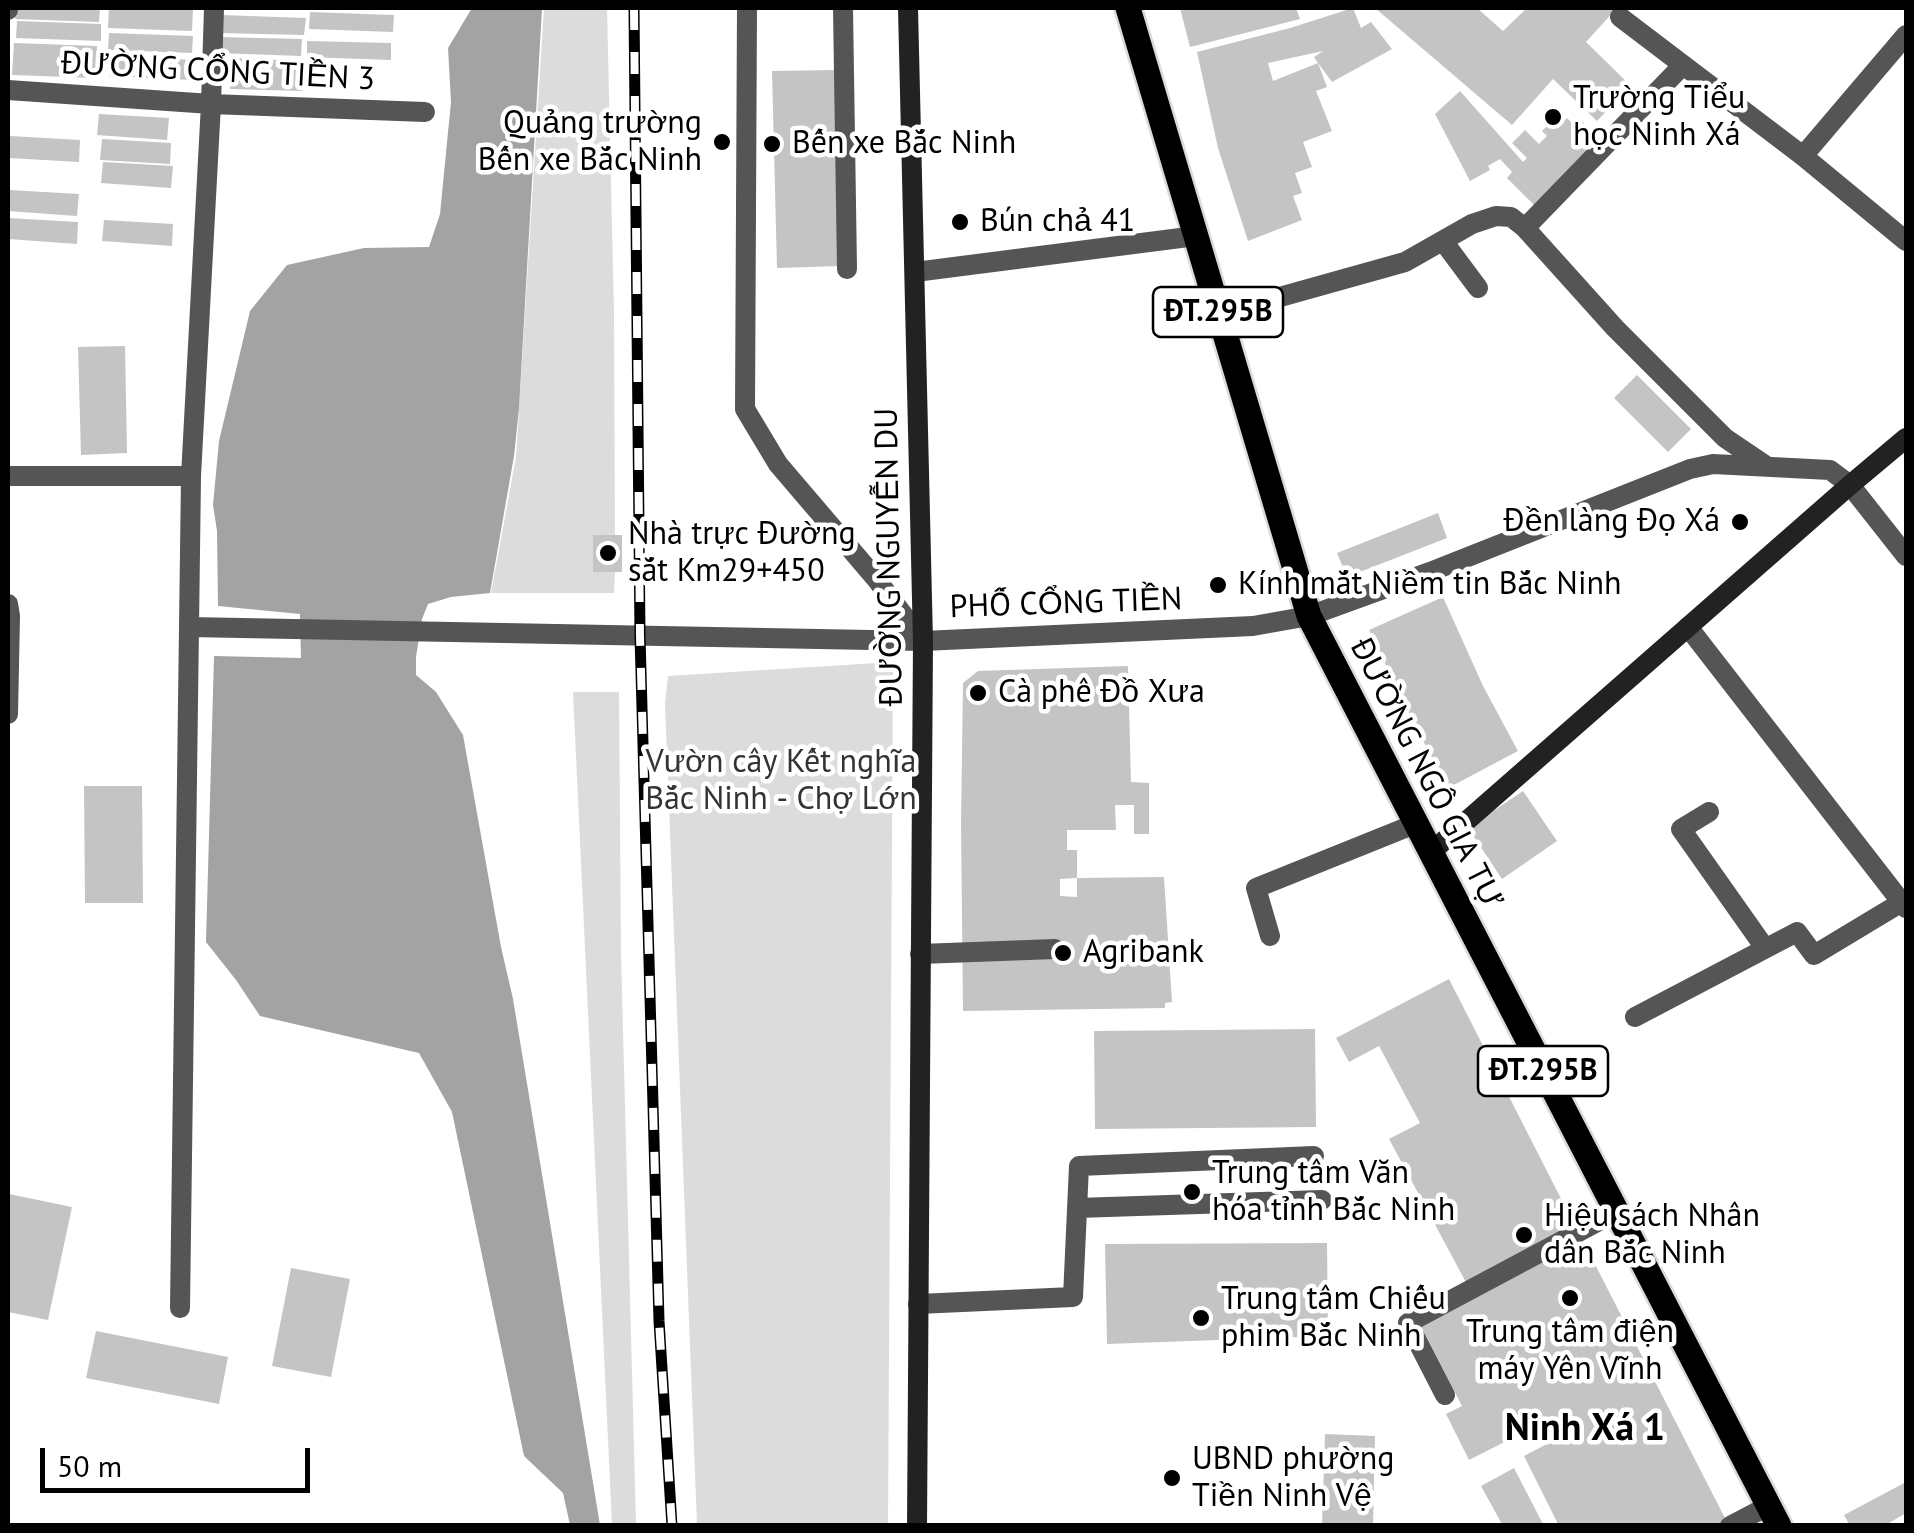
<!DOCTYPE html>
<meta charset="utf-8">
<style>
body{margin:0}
#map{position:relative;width:1914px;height:1533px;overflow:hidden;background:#fff;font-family:"PT Sans",sans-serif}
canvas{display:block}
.frame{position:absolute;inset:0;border:10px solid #000;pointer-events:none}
.scale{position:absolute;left:40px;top:1448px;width:270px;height:45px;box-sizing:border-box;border:5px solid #000;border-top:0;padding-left:12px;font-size:30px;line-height:35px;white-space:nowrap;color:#000;-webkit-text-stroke:8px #fff;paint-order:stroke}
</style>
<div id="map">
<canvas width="1914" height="1533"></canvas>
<div class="frame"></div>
<div class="scale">50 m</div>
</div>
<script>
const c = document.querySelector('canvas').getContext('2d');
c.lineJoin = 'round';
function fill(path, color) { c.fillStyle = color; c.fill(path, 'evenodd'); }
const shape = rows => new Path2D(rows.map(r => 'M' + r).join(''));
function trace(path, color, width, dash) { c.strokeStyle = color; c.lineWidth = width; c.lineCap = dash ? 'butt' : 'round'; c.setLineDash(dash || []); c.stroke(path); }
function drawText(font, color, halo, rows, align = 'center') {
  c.font = font + ' "PT Sans",sans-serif'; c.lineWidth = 9; c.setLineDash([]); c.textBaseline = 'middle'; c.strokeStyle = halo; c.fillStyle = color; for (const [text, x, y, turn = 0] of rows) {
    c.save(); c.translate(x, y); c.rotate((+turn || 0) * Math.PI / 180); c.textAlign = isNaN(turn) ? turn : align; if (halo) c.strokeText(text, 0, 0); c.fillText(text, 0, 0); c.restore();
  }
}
fill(shape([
 [544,8,607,8,614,314,615,535,593,536,593,571,615,572,614,593,491,593,516,457],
 [893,662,888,1525,697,1525,665,704,668,676],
 [573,692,619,692,621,954,636,1525,612,1525]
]), '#dcdcdc');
fill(shape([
 [472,8,542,8,519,408,514,456,490,593,451,597,428,604,422,619,416,657,416,675,436,692,463,735,501,947,513,999,600,1525,570,1525,563,1493,524,1456,452,1112,419,1053,260,1016,236,980,206,942,214,656,301,658,300,614,218,606,217,531,213,505,219,441,250,311,287,265,364,248,429,247,440,214,451,102,448,48]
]), '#a3a3a3');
fill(shape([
 [16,8,100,8,99,22,15,19],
 [109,8,193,8,192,31,108,28],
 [1180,8,1296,8,1300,19,1190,47],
 [1353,8,1361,28,1371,22,1392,49,1332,82,1318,63,1327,87,1316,91,1332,131,1303,142,1312,167,1295,173,1302,193,1293,196,1302,220,1248,241,1218,148,1197,52,1290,28],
 [1323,51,1314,57,1318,63,1273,81,1268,63],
 [1375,8,1477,8,1503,31,1527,8,1617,8,1586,42,1631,86,1597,121,1553,79,1512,125],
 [310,12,394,15,393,32,309,29],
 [221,15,306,18,304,35,220,33],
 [17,21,101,24,101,41,16,38],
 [109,33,193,36,192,53,108,50],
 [218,37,302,39,301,56,218,53],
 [307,41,391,43,391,60,307,57],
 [14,43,97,46,96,78,12,75],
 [110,55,194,60,192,80,109,76],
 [232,58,303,61,302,91,230,89],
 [836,70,841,266,777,268,772,71],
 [1460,91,1523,162,1527,158,1512,143,1525,130,1539,144,1547,136,1542,131,1552,121,1558,127,1567,118,1575,126,1581,120,1600,139,1534,205,1507,178,1512,172,1500,159,1488,166,1490,170,1470,181,1435,114],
 [99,114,169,118,167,140,97,135],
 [10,136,80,140,79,162,9,158],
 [102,139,171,143,170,164,100,160],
 [103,162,173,166,171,188,101,183],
 [9,190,79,194,77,216,8,211],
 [8,218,78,222,77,244,8,239],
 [104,220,173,224,172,246,102,241],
 [125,346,127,453,81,455,78,347],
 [1637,375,1691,429,1668,452,1614,398],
 [1438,513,1447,538,1347,577,1337,553],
 [593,535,622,535,622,572,593,572],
 [1443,597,1483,686,1518,751,1448,788,1413,722,1369,630],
 [1128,666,1131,782,1149,783,1149,834,1134,834,1134,805,1115,805,1116,830,1067,830,1067,850,1077,850,1077,878,1060,879,1060,896,1077,897,1077,878,1164,877,1172,1002,1165,1003,1165,1008,963,1011,961,823,963,683,978,671],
 [84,786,142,786,143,903,85,903],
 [1523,791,1557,841,1502,879,1468,828],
 [1449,979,1576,1228,1468,1286,1389,1139,1420,1123,1379,1046,1349,1062,1336,1038],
 [1315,1029,1316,1127,1095,1129,1094,1031],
 [9,1194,72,1207,48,1320,8,1312],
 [1581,1237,1727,1522,1722,1526,1588,1526,1587,1523,1582,1526,1559,1526,1524,1456,1547,1444,1538,1425,1469,1460,1446,1414,1462,1406,1419,1322],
 [1327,1243,1328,1336,1107,1344,1105,1244],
 [291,1268,350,1279,331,1377,272,1366],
 [96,1331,228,1357,219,1404,86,1378],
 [1325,1434,1375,1436,1373,1526,1322,1526],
 [1514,1468,1544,1526,1503,1526,1481,1486],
 [1906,1482,1906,1513,1884,1526,1850,1526,1844,1515]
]), '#c4c4c4');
const primary = shape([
 [1128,8,1309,616,1779,1526]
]);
trace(primary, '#dbdbdb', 30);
trace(shape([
 [747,8,745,409,778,464,877,580,923,641],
 [843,8,847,269],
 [1803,156,1906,35],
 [1525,228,1683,65],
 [1443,241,1478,288],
 [8,604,10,616,8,714],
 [1709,812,1681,829,1765,948],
 [1270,936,1256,888,1415,824],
 [920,954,1055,949],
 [1635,1017,1797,932,1814,955,1902,902],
 [1077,1208,1322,1200],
 [918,1304,1073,1297,1079,1166,1314,1156],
 [1445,1395,1408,1323,1616,1212],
 [1730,1526,1768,1506]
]), '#555', 20);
trace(shape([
 [8,10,8,8],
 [1620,17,1803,156,1906,241],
 [8,90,211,104,425,112],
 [915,272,1196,236],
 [1219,314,1405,262,1472,224,1496,216,1511,217,1525,228,1615,328,1725,438,1765,465],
 [8,476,191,476,189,627,923,641,1253,626,1309,616,1430,572,1690,469,1713,464,1830,470,1850,485,1906,556],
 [191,476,211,104,214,8],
 [1688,627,1906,908],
 [180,1308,189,627]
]), '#555', 20);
trace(shape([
 [908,8,923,641,917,1526],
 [1430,853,1850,485,1906,438]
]), '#222', 20);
trace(primary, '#000', 25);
const rail = shape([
 [634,8,640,636,659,1321,672,1526]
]);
trace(rail, '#000', 11);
trace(rail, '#fff', 8, [22]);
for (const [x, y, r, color] of [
 [1553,117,10,"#000"],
 [722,142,10,"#000"],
 [772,144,10,"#000"],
 [960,222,10,"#000"],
 [1740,522,10,"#000"],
 [608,553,10,"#000"],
 [1218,585,10,"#000"],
 [978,693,10,"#000"],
 [1063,953,10,"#000"],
 [1192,1192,10,"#000"],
 [1524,1235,10,"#000"],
 [1570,1298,10,"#000"],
 [1201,1318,10,"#000"],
 [1172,1478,10,"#000"]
]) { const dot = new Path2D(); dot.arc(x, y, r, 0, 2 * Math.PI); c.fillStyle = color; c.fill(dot); trace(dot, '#fff', 4); }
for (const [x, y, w] of [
 [1218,312,130],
 [1543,1071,130]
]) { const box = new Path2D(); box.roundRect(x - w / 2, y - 25, w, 50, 8); c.fillStyle = '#fff'; c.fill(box); trace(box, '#000', 2.5); }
drawText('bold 30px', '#000', null, [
 ["ĐT.295B",1218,312],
 ["ĐT.295B",1543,1071]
]);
drawText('32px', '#000', '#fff', [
 ["ĐƯỜNG CỔNG TIỀN 3",218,72,3],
 ["ĐƯỜNG NGUYỄN DU",890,557,-91],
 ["PHỐ CỔNG TIỀN",1066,604,-2],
 ["ĐƯỜNG NGÔ GIA TỰ",1426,774,63]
]);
drawText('32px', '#000', '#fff', [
 ["Trường Tiểu",1573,99],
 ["học Ninh Xá",1573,136],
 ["Quảng trường",702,124,"right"],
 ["Bến xe Bắc Ninh",702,161,"right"],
 ["Bến xe Bắc Ninh",792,144],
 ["Bún chả 41",980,222],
 ["Đền làng Đọ Xá",1720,522,"right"],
 ["Nhà trực Đường",628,535],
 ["sắt Km29+450",628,572],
 ["Kính mắt Niềm tin Bắc Ninh",1238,585],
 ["Cà phê Đồ Xưa",998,693],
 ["Agribank",1083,953],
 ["Trung tâm Văn",1212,1174],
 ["hóa tỉnh Bắc Ninh",1212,1211],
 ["Hiệu sách Nhân",1544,1217],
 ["dân Bắc Ninh",1544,1254],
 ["Trung tâm Chiếu",1221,1300],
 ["phim Bắc Ninh",1221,1337],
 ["Trung tâm điện",1570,1333,"center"],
 ["máy Yên Vĩnh",1570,1370,"center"],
 ["UBND phường",1192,1460],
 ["Tiền Ninh Vệ",1192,1497]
], 'left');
drawText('32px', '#333', '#fff', [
 ["Vườn cây Kết nghĩa",781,763],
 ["Bắc Ninh - Chợ Lớn",781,800]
]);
drawText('bold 38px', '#000', '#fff', [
 ["Ninh Xá 1",1585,1429]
]);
</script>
